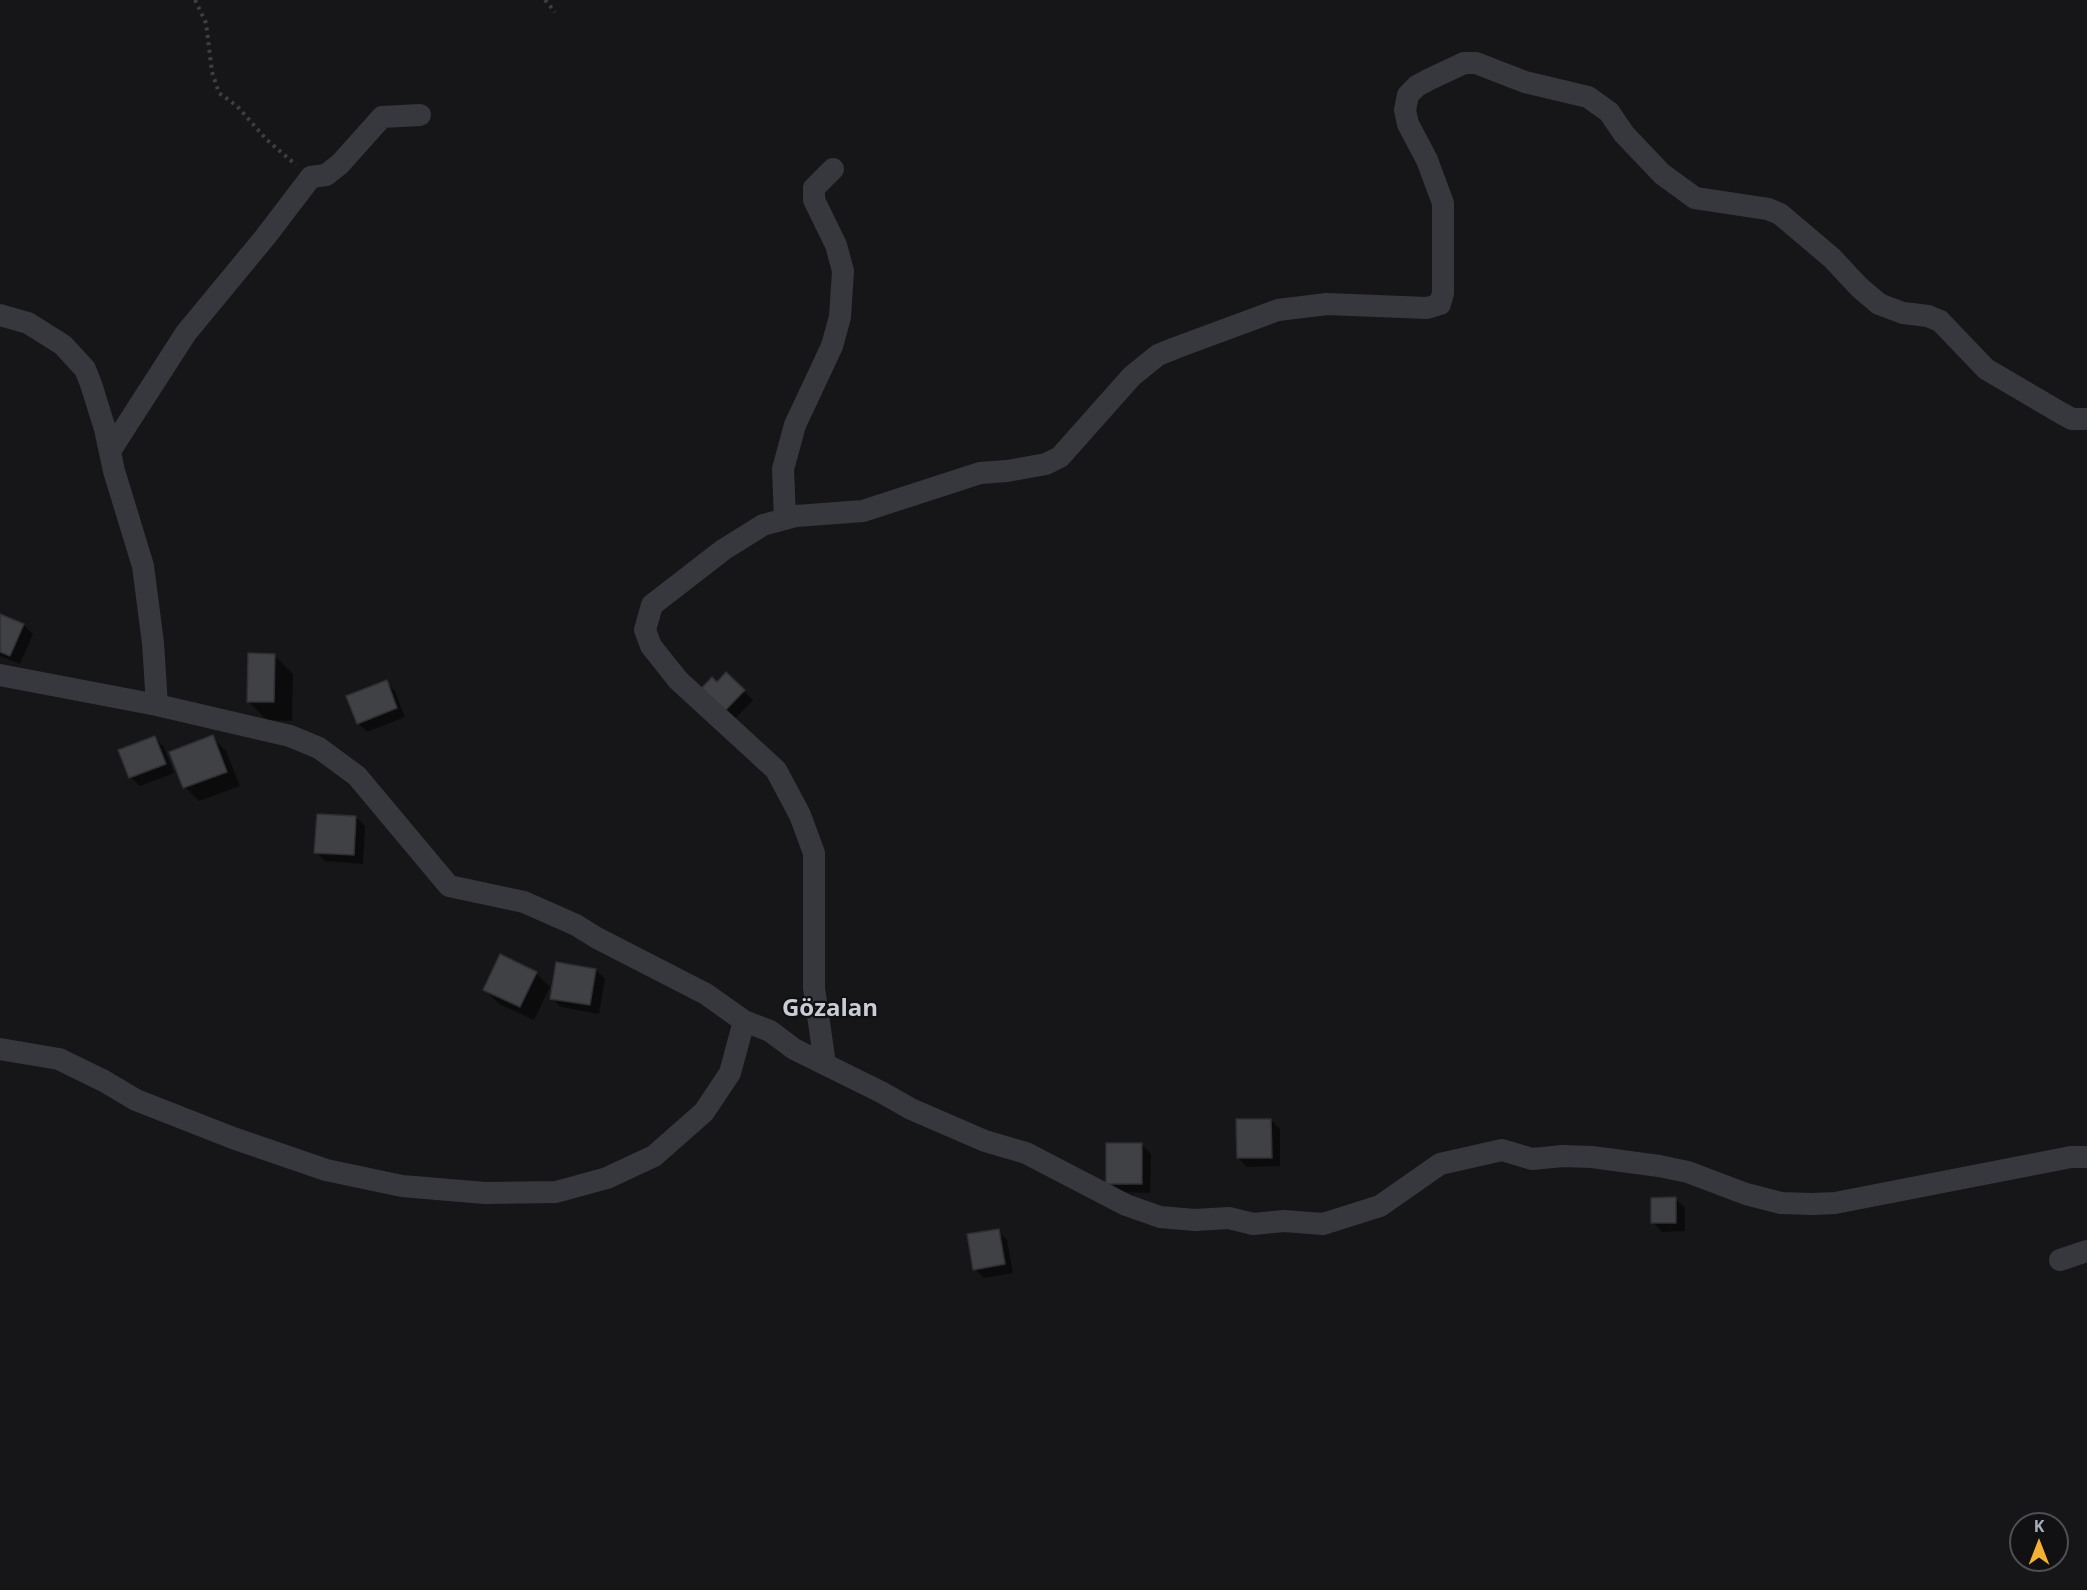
<!DOCTYPE html>
<meta charset="utf-8">
<style>
body{margin:0}
#map{position:relative;width:2087px;height:1590px;overflow:hidden;background:#161618;font-family:"Open Sans",sans-serif}
canvas{display:block}
.north{position:absolute;left:2009px;top:1512px;width:60px;height:60px;box-sizing:border-box;background:#111113;border:2px solid #4d4f55;border-radius:50%;rotate:0deg;font-size:16px;font-weight:700;line-height:24px;text-align:center;color:#a8adb8}
.north::after{content:'';display:block;margin:auto;width:21px;height:27px;background:#f2b134;clip-path:polygon(50% 0,100% 100%,50% 72%,0 100%)}
</style>
<div id="map">
<canvas width="2087" height="1590"></canvas>
<div class="north">K</div>
</div>
<script>
const c = document.querySelector('canvas').getContext('2d');
c.lineJoin = 'round';
function fill(path, color) { c.fillStyle = color; c.fill(path, 'evenodd'); }
const shape = rows => new Path2D(rows.map(r => 'M' + r).join(''));
function trace(path, color, width, dash) { c.strokeStyle = color; c.lineWidth = width; c.lineCap = dash ? 'butt' : 'round'; c.setLineDash(dash || []); c.stroke(path); }
function drawText(font, color, halo, rows, align = 'center') {
  c.font = font + ' "Open Sans",sans-serif'; c.lineWidth = 4.5; c.setLineDash([]); c.textBaseline = 'middle'; c.strokeStyle = halo; c.fillStyle = color; for (const [text, x, y, turn = 0] of rows) {
    c.save(); c.translate(x, y); c.rotate((+turn || 0) * Math.PI / 180); c.textAlign = isNaN(turn) ? turn : align; if (halo) c.strokeText(text, 0, 0); c.fillText(text, 0, 0); c.restore();
  }
}
fill(shape([
 [0,615,24,625,33,634,20,664,0,656],
 [275,656,293,674,292,721,267,720,248,701],
 [726,674,753,700,731,723,717,684],
 [386,682,395,691,405,717,367,732,358,723],
 [212,737,226,751,240,786,199,801,185,787],
 [155,738,164,747,174,773,140,786,130,777],
 [356,817,365,826,363,864,325,861,316,852],
 [596,970,605,979,599,1014,561,1007,552,998],
 [536,973,550,987,534,1020,499,1004,485,990],
 [1271,1120,1280,1129,1280,1166,1247,1167,1238,1158],
 [1142,1145,1151,1154,1150,1193,1116,1192,1107,1183],
 [1676,1199,1685,1208,1685,1231,1662,1232,1653,1222],
 [998,1231,1007,1240,1013,1273,984,1278,975,1269]
]), '#0007');
const building = shape([
 [0,614,24,624,10,656,0,652,0,614],
 [248,653,275,654,274,702,247,702,248,653],
 [726,672,745,690,721,715,698,692,712,677,717,682,726,672],
 [387,680,397,708,357,724,346,696,387,680],
 [213,735,227,772,183,788,169,752,213,735],
 [155,736,166,764,129,778,118,750,155,736],
 [317,814,356,816,354,855,314,853,317,814],
 [500,954,537,972,520,1007,483,990,500,954],
 [556,962,596,969,590,1005,550,999,556,962],
 [1236,1119,1271,1119,1272,1158,1237,1158,1236,1119],
 [1106,1143,1142,1143,1142,1184,1106,1184,1106,1143],
 [1676,1197,1676,1223,1651,1223,1651,1198,1676,1197],
 [999,1229,1005,1264,973,1270,967,1234,999,1229]
]);
fill(building, '#404145');
trace(building, '#303034', 1.5);
trace(shape([
 [195,0,206,23,212,72,219,93,237,106,267,140,296,165],
 [545,0,555,12]
]), '#3d3f44', 4, [3, 4.5]);
trace(shape([
 [0,315,28,323,63,345,85,369,91,384,105,429,114,471,143,566,153,643,157,705,290,736,319,748,357,776,449,886,524,902,576,925,597,938,706,994,744,1021,770,1031,794,1049,881,1092,911,1109,985,1141,1026,1153,1126,1205,1160,1217,1195,1220,1229,1218,1253,1224,1284,1221,1323,1224,1380,1206,1440,1164,1502,1150,1532,1159,1563,1156,1592,1157,1659,1166,1688,1172,1746,1194,1781,1203,1812,1204,1835,1203,2071,1157,2087,1157],
 [110,451,186,333,266,236,311,177,326,175,340,164,382,117,420,115],
 [785,519,783,469,795,425,832,346,840,317,843,271,836,245,814,200,814,188,833,169],
 [0,675,157,705],
 [0,1049,59,1059,104,1081,136,1100,233,1138,326,1170,402,1186,485,1193,556,1192,607,1178,654,1156,704,1112,730,1073,744,1021],
 [825,1064,814,988,814,853,800,815,776,770,678,680,651,646,645,630,652,605,723,550,763,525,796,516,863,511,980,473,1007,471,1046,464,1060,457,1132,376,1158,355,1178,347,1278,310,1327,304,1427,308,1440,304,1443,293,1443,203,1427,160,1408,124,1405,110,1408,95,1417,86,1428,80,1464,63,1476,63,1525,82,1588,97,1609,112,1624,134,1662,174,1695,198,1768,209,1780,214,1832,258,1859,287,1879,304,1903,313,1928,316,1940,321,1986,369,2061,413,2072,419,2087,419],
 [2060,1260,2087,1251]
]), '#37383d', 22);
drawText('bold 24px', '#c9ccd4', '#111113', [
 ["Gözalan",830,1009]
]);
</script>
